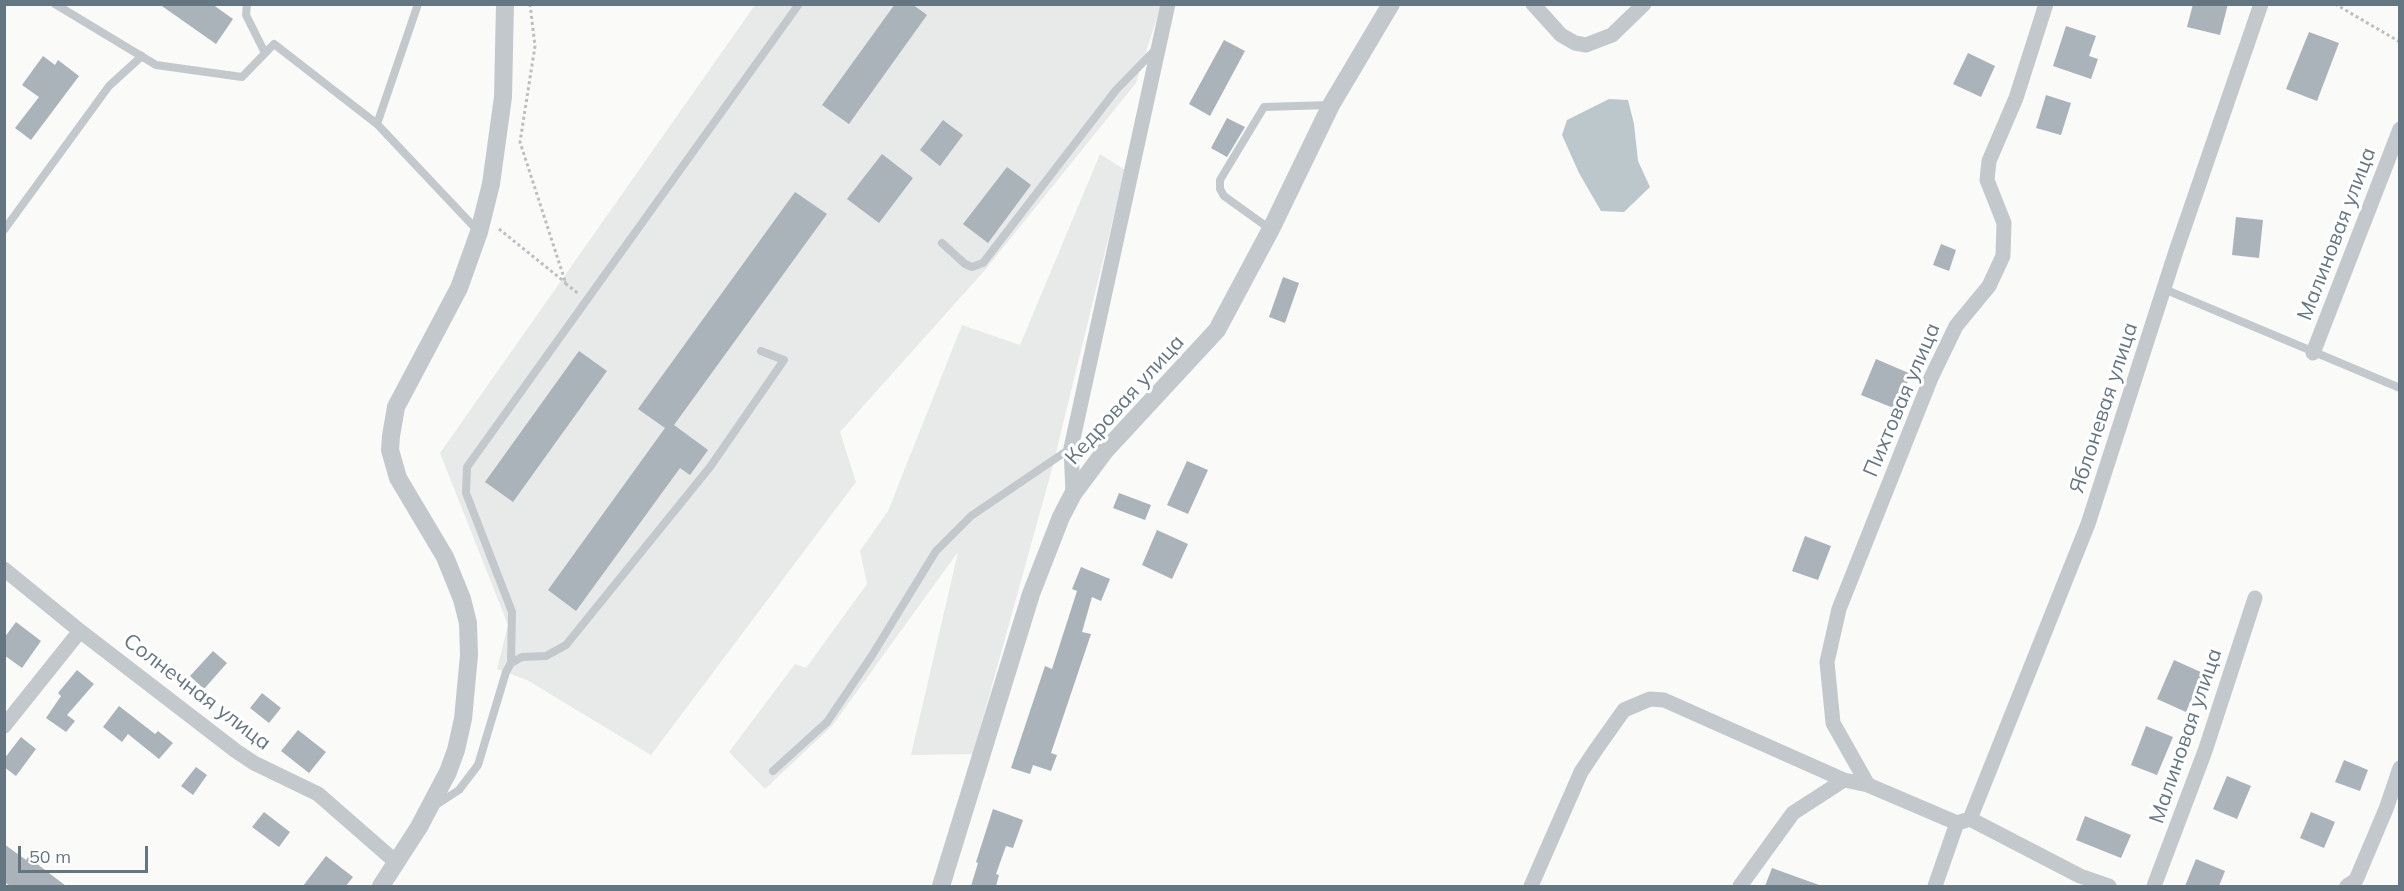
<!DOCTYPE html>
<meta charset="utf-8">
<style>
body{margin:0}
#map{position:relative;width:2404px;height:891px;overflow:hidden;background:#fafaf8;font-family:Mulish,sans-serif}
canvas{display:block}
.frame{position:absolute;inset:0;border:6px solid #657683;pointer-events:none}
.scale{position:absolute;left:18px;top:846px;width:130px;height:27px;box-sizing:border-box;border:3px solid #657683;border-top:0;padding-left:8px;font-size:18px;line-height:21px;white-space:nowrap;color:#657683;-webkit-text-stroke:4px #fff;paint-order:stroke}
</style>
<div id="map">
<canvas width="2404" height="891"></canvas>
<div class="frame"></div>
<div class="scale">50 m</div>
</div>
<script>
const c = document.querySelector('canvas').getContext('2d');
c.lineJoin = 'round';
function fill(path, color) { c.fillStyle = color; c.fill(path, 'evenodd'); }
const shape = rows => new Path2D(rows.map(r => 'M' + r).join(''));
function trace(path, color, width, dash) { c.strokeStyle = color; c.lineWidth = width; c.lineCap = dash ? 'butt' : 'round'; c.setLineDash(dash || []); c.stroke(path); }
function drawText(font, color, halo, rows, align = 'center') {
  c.font = font + ' Mulish,sans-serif'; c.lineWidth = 6; c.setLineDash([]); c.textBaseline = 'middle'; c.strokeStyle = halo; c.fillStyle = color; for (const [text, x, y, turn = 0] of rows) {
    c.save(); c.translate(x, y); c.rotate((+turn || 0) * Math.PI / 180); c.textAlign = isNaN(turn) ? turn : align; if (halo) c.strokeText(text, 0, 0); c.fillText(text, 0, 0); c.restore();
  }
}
fill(shape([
 [755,5,1161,5,1136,83,985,270,840,432,856,482,651,755,527,680,497,669,508,625,440,453],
 [1100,154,1125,170,1052,469,973,754,911,755,958,552,832,726,765,789,729,752,795,664,806,668,867,584,860,551,888,511,962,325,1020,345]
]), '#e8e9e9');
fill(shape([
 [1609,99,1628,100,1634,124,1638,161,1650,187,1624,212,1601,211,1579,173,1562,135,1567,120]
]), '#bbc7cb');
fill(shape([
 [159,4,212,4,233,19,216,44],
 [895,4,912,4,927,15,849,124,822,105],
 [2193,4,2228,4,2220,35,2187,27],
 [2066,26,2096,36,2089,56,2098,59,2091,79,2053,66],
 [2309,32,2339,43,2317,101,2286,89],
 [1224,40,1245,51,1210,116,1189,104],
 [1968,53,1995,66,1981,97,1953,84],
 [43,56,55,65,58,60,79,76,31,140,15,128,39,97,22,85],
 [2046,95,2071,103,2061,135,2036,128],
 [1227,118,1245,127,1227,157,1211,148],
 [943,120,963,135,940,166,920,150],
 [882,154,913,178,879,223,847,199],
 [1007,167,1031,185,988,243,963,224],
 [795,192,827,214,674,425,708,450,690,475,680,468,576,611,548,590,665,428,638,409],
 [2236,217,2263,220,2259,258,2232,255],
 [1941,244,1956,250,1949,271,1933,265],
 [1283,277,1299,283,1285,323,1269,317],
 [579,351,607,371,513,502,485,482],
 [1876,359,1911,374,1896,409,1861,395],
 [1187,461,1208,470,1188,514,1167,505],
 [1119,493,1151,505,1145,520,1113,508],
 [1157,530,1188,544,1172,579,1142,565],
 [1805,536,1831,546,1818,580,1792,571],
 [1081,567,1110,579,1101,601,1092,597,1082,632,1091,634,1051,753,1057,755,1051,771,1033,765,1030,774,1011,768,1045,666,1052,669,1077,591,1072,589],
 [16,622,41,641,22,668,4,655,4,638],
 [213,651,227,663,204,689,190,676],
 [2174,660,2203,673,2186,712,2157,699],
 [77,670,94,684,67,715,75,721,66,732,46,718,61,696,58,693],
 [262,693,281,708,269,723,250,708],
 [119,706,155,734,158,731,173,743,159,759,128,734,122,742,103,727],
 [2146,726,2173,737,2157,775,2131,765],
 [298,730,326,752,309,773,281,751],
 [21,737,36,749,16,776,4,767,4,759],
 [2344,760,2368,770,2360,791,2335,782],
 [196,767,207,775,193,795,181,786],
 [2227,776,2251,786,2237,819,2213,809],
 [993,809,1023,820,1013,848,1006,846,996,874,999,875,996,886,971,886,978,863,976,862],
 [264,812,290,832,279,847,252,827],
 [2311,812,2335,822,2324,848,2300,838],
 [2085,816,2131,835,2121,858,2076,840],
 [4,844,26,860,28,857,66,886,10,886,4,882],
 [326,856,353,877,346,886,303,886],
 [2196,859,2225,871,2219,886,2185,886],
 [1772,868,1819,885,1818,886,1765,886]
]), '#aab3b9');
trace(shape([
 [530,4,535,46,520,142,566,284,579,294],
 [2335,4,2400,42],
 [499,229,566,283]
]), '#bbbfc2', 3, [3, 3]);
trace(shape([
 [55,4,156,65,242,77,274,44,377,124,478,231],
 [247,4,246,15,265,53],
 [377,124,418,4],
 [1270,229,1224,196,1220,189,1220,180,1264,107,1330,105],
 [4,230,109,86,142,56],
 [942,243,965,264,972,267,983,263,1116,90,1156,49],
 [2164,289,2400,388],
 [511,663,512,612,466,493,467,467,799,4],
 [773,771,827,722,871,657,936,551,971,516,1071,448],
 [436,805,459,790,478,765,506,672,511,663,522,657,546,656,566,645,710,467,784,360,761,351]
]), '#c3c8cc', 8);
trace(shape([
 [1533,4,1561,35,1575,43,1586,45,1612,35,1644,4],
 [2313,353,2400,129],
 [1073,494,1071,448,1168,4],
 [4,569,80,631,236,751,254,763,318,794,397,863],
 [4,726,80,631],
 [1868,785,1833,723,1827,662,1839,609,1931,378,1956,326,1989,286,2003,256,2004,223,1987,180,1989,161,2016,98,2046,4],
 [1970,819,2088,524,2176,251,2261,4],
 [1531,886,1581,772,1597,748,1624,710,1650,699,1664,700,1844,780,1868,785,1957,823,1970,819,2080,876,2109,886],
 [1740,886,1793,813,1844,780],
 [1935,886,1957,823],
 [2154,886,2205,751,2255,598],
 [2347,886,2356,880,2386,809,2400,768]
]), '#c3c8cc', 15);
trace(shape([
 [381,886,419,827,448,772,456,750,463,719,469,655,468,623,462,599,445,557,398,478,390,450,391,436,396,407,459,288,479,232,491,184,503,97,505,4],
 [941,886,1031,594,1061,517,1073,494,1105,451,1217,330,1271,229,1331,105,1391,4]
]), '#c3c8cc', 18);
drawText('21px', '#657683', '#fff', [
 ["Малиновая улица",2337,234,-69],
 ["Кедровая улица",1125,400,-48],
 ["Пихтовая улица",1902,400,-67],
 ["Яблоневая улица",2104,408,-72],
 ["Солнечная улица",197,692,37],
 ["Малиновая улица",2186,736,-71]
]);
</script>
